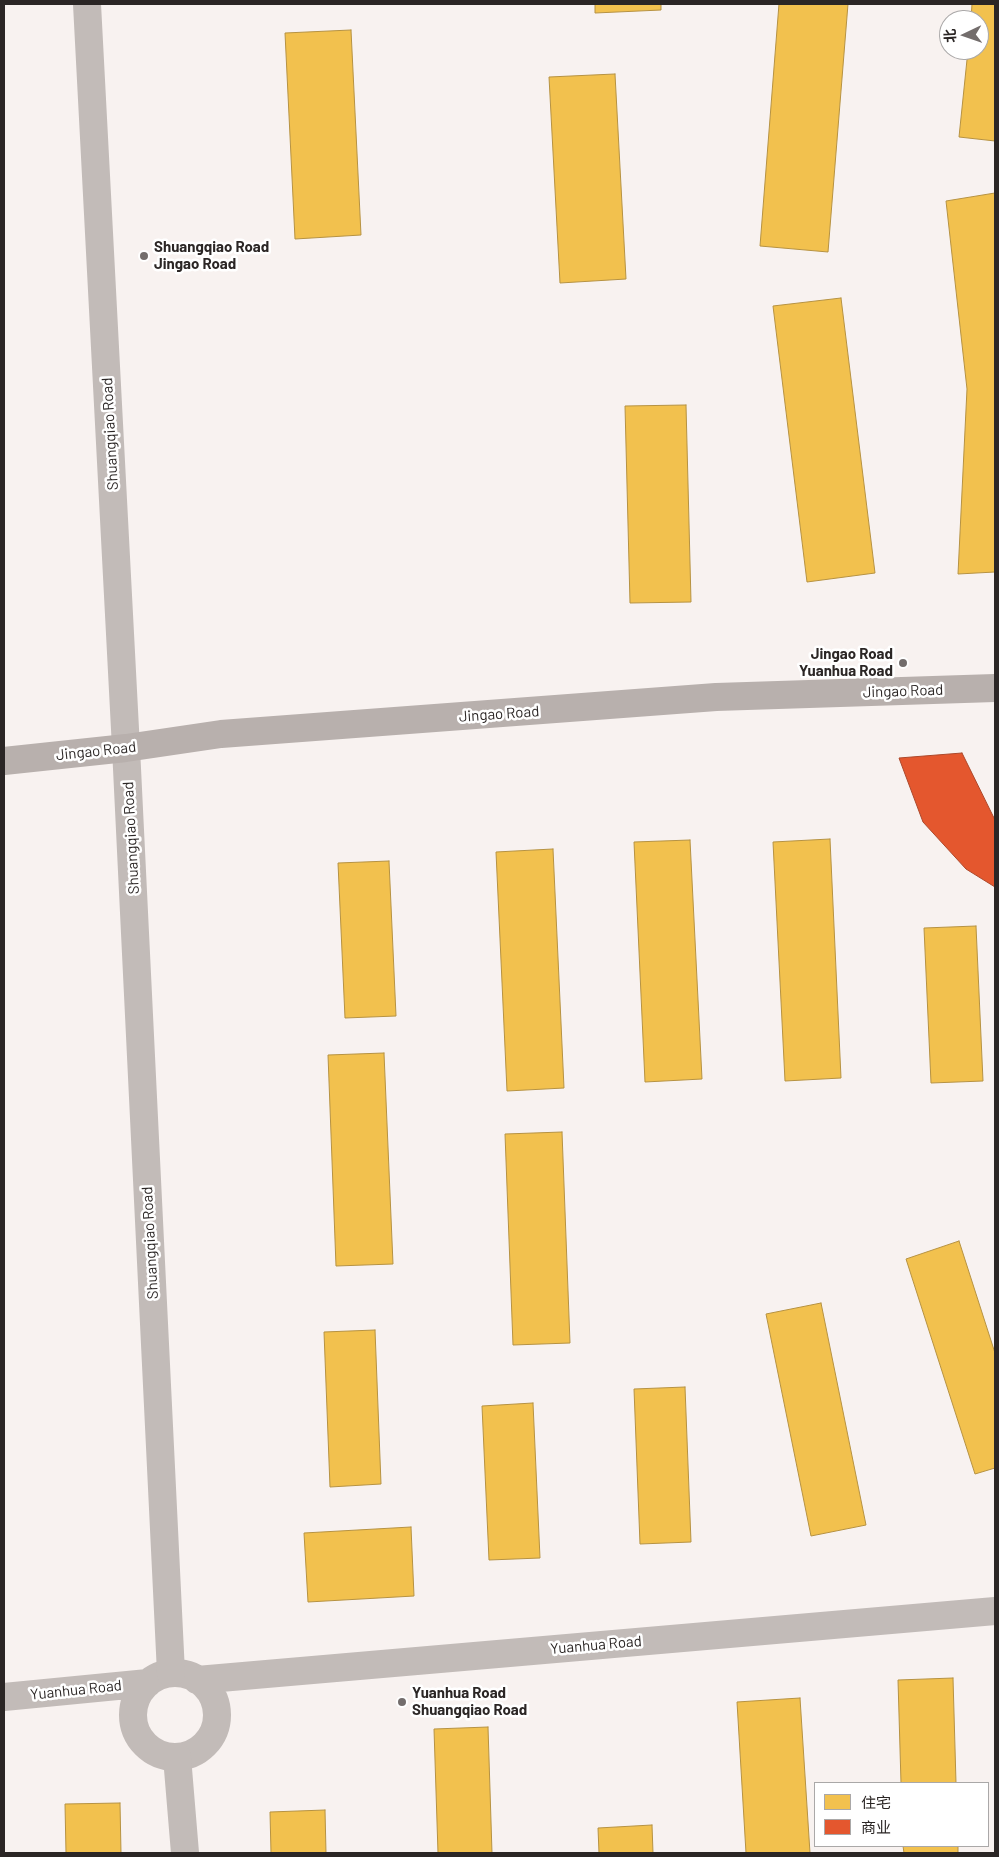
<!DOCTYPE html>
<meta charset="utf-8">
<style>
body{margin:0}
#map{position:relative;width:999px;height:1857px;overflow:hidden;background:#f8f2f0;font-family:Barlow,"Noto Sans SC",sans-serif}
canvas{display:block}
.frame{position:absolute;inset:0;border:5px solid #2b2625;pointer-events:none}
.legend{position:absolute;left:814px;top:1782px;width:175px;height:65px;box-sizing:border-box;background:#fff;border:1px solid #aaa8a8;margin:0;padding:6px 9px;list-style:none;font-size:15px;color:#2b2625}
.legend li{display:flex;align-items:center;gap:10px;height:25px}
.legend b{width:25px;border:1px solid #aaa8a8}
.north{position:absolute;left:939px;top:10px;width:50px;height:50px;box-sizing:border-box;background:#fff;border:1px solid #aaa8a8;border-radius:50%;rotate:267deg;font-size:14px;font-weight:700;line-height:20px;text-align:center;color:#2b2625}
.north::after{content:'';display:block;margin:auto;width:18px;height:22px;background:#736d6c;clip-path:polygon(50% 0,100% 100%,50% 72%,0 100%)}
</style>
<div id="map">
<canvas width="999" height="1857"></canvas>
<div class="frame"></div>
<ul class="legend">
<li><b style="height:14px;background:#f2c14e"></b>住宅</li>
<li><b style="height:14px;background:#e4572e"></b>商业</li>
</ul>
<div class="north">北</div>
</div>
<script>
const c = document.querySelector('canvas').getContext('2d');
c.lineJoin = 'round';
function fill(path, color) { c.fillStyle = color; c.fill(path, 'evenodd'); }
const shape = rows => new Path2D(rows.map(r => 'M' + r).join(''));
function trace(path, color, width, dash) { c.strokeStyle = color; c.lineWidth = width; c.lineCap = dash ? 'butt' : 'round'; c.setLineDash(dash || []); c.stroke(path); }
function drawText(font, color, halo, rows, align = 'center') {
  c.font = font + ' Barlow,sans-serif'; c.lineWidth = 5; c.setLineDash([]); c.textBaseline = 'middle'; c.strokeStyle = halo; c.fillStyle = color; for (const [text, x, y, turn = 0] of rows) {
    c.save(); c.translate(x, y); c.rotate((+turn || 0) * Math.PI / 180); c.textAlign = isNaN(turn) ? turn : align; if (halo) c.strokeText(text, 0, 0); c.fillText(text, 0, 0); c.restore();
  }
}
const homes = shape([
 [595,4,661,4,661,10,595,13,595,4],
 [779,4,848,4,828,252,760,246,779,4],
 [972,4,995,4,995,141,959,137,968,50,979,50,979,20,971,20,972,4],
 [351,30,361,235,295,239,285,33,351,30],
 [615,74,626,279,560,283,549,77,615,74],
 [995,193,995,572,958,574,967,389,946,201,995,193],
 [841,298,875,573,807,582,773,306,841,298],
 [686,405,691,602,630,603,625,406,686,405],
 [830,839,841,1078,785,1081,773,842,830,839],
 [690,840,702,1079,645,1082,634,842,690,840],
 [553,849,564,1088,507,1091,496,852,553,849],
 [389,861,396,1016,345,1018,338,863,389,861],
 [976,926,983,1081,931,1083,924,928,976,926],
 [384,1053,393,1264,336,1266,328,1055,384,1053],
 [562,1132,570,1343,513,1345,505,1134,562,1132],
 [959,1241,995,1353,995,1468,975,1474,906,1259,959,1241],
 [821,1303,866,1525,811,1536,766,1314,821,1303],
 [375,1330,381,1484,330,1487,324,1332,375,1330],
 [685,1387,691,1542,640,1544,634,1389,685,1387],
 [533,1403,540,1558,489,1560,482,1406,533,1403],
 [411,1527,414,1596,308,1602,304,1533,411,1527],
 [953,1678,956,1783,901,1783,898,1680,953,1678],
 [800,1698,810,1853,746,1853,737,1702,800,1698],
 [488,1727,492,1853,438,1853,434,1729,488,1727],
 [120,1803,121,1853,66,1853,65,1804,120,1803],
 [325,1810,326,1853,271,1853,270,1812,325,1810],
 [652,1825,653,1853,599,1853,598,1828,652,1825],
 [903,1846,958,1846,958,1853,904,1853,903,1846]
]);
fill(homes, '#f2c14e');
trace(homes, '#b69242', 1);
const shops = shape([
 [962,753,995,820,995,887,966,869,923,822,899,758,962,753]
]);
fill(shops, '#e4572e');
trace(shops, '#ac482b', 1);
trace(shape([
 '133 1715a42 42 0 1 1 84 0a42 42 0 1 1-84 0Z',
 [197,1680,995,1611],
 [4,1697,148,1683]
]), '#c2bbb8', 28);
trace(shape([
 [87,4,126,748,171,1673],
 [177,1757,185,1853]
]), '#c2bbb8', 28);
trace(shape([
 [4,761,126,748,221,734,716,697,995,688]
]), '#b8b0ad', 28);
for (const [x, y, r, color] of [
 [144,256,5,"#736d6c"],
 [903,663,5,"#736d6c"],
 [402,1702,5,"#736d6c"]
]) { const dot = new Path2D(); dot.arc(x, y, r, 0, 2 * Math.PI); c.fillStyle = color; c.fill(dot); trace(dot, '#fff', 2); }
drawText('bold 15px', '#2b2625', '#fff', [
 ["Shuangqiao Road",154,247],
 ["Jingao Road",154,264],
 ["Jingao Road",893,654,"right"],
 ["Yuanhua Road",893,671,"right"],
 ["Yuanhua Road",412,1693],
 ["Shuangqiao Road",412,1710]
], 'left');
drawText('15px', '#2b2625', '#fff', [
 ["Shuangqiao Road",110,434,-93],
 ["Jingao Road",903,691,-2],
 ["Jingao Road",499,714,-4],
 ["Jingao Road",96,751,-6],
 ["Shuangqiao Road",131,838,-93],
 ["Shuangqiao Road",150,1243,-93],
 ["Yuanhua Road",596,1645,-5],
 ["Yuanhua Road",76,1690,-6]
]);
</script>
